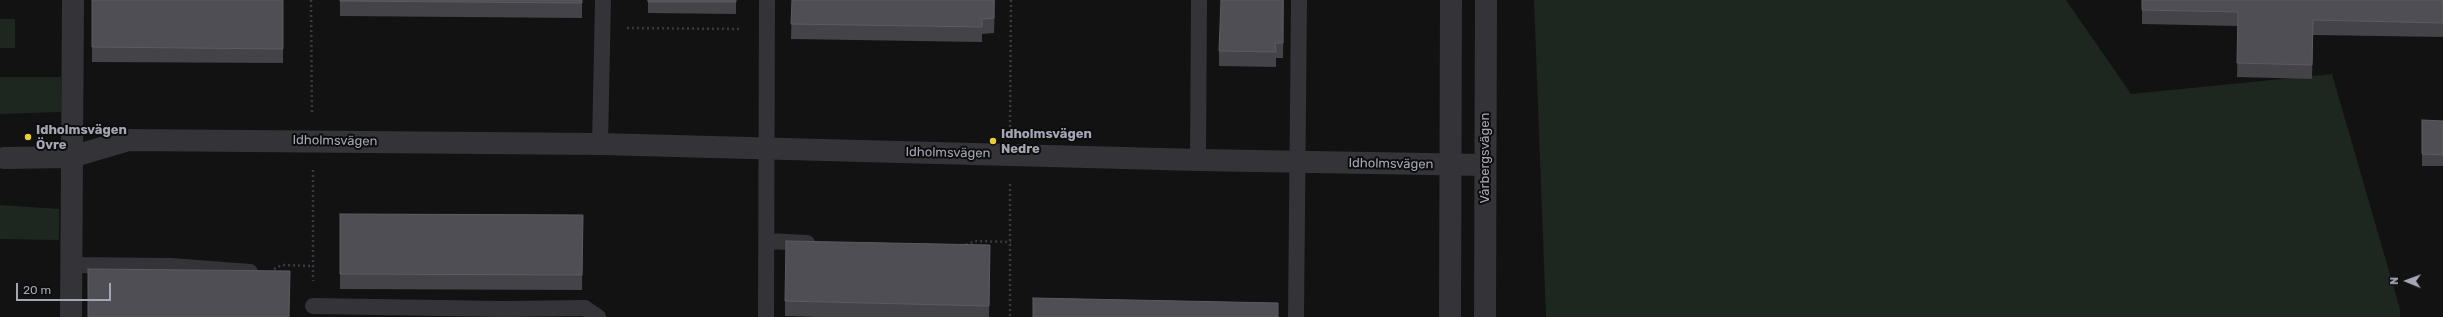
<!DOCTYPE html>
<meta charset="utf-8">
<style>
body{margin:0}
#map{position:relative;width:2443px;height:317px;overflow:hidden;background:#121213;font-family:Rubik,sans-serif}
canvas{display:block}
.north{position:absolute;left:2387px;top:261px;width:40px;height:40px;-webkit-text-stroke:3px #0d0d0e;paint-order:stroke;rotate:271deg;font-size:11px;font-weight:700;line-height:16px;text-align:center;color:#a4a6b4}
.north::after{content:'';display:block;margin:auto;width:14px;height:18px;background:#a4a6b4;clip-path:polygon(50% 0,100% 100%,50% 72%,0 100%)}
.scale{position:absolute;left:16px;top:283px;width:95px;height:18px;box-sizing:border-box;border:2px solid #a4a6b4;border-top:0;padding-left:5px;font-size:12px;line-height:14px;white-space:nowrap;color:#a4a6b4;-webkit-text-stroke:3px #0d0d0e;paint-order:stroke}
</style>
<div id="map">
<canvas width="2443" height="317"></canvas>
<div class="north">N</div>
<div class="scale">20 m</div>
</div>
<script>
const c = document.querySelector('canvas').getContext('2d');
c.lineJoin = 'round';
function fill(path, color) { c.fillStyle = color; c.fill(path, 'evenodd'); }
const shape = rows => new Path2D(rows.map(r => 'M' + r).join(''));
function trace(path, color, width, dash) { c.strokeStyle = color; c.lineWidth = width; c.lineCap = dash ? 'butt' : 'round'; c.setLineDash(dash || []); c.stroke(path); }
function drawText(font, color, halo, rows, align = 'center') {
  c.font = font + ' Rubik,sans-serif'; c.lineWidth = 4; c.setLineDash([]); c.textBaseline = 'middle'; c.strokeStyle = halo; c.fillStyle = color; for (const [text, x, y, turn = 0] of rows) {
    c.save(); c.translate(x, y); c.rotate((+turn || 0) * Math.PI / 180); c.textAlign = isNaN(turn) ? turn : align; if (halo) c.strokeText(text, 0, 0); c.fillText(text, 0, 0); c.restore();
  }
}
fill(shape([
 [1534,0,2066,0,2131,94,2332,74,2400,309,2400,317,1546,317],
 [0,19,15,19,15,48,0,48],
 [0,77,61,77,61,112,0,114],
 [0,205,59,209,59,240,0,239]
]), '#1e2620');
trace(shape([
 [311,0,312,115],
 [627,28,742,29],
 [1010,127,1011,0],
 [313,170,313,281],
 [1010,184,1010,317],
 [966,245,975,241,1011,242],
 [274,269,282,265,313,266]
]), '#393a3f', 2.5, [2, 3]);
trace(shape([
 [600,144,603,0],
 [1198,160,1199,0],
 [767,241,807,243],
 [72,265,171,266,250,272],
 [313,306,504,309,585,308,598,317],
 [766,317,767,0],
 [1296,317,1299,0]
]), '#333338', 16);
trace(shape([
 [4,158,71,157,129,140,600,144,1198,160,1485,165],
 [71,317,73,0]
]), '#333338', 22);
trace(shape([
 [1450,317,1451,0],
 [1485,317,1486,0]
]), '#333338', 22);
fill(shape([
 [92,0,283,0,283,63,92,62],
 [340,0,582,0,582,18,340,16],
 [648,0,736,0,736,14,648,13],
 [792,0,995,0,994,33,982,34,982,42,791,39],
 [1284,0,1283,58,1276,58,1276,67,1219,66,1219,51],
 [2142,0,2443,0,2443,37,2313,35,2312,79,2237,77,2238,26,2142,24],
 [2422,120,2443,121,2443,166,2422,166],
 [340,214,583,215,582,290,340,289],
 [990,260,989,317,820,317,785,316,785,301]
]), '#434348');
const building = shape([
 [92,0,283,0,283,49,92,47,92,0],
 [340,0,582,0,582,3,340,1,340,0],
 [648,0,736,0,736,2,648,2,648,0],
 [792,0,994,0,994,18,982,19,982,27,791,24,792,0],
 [1221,0,1283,0,1283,43,1275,43,1276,52,1219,51,1221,0],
 [2142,0,2443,0,2443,23,2313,20,2312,65,2237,63,2238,12,2142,10,2142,0],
 [2422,120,2443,121,2443,155,2422,154,2422,120],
 [340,214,583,215,582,275,340,274,340,214],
 [786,241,990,245,989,306,785,301,786,241],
 [88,269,290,271,289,317,88,317,88,269],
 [1033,298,1278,303,1278,317,1033,317,1033,298]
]);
fill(building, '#4e4e54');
trace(building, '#5b5c63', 1);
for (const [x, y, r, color] of [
 [28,137,4,"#ebcf32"],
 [993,141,4,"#ebcf32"]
]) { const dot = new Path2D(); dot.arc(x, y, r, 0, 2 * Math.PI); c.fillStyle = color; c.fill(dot); trace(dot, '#0d0d0e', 1.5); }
drawText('bold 13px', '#a4a6b4', '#0d0d0e', [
 ["Idholmsvägen",36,130],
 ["Övre",36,145],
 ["Idholmsvägen",1001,134],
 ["Nedre",1001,149]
], 'left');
drawText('13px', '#a4a6b4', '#0d0d0e', [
 ["Idholmsvägen",335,141,1],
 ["Idholmsvägen",948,153,1],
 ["Vårbergsvägen",1485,158,-90],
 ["Idholmsvägen",1391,164,1]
]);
</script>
